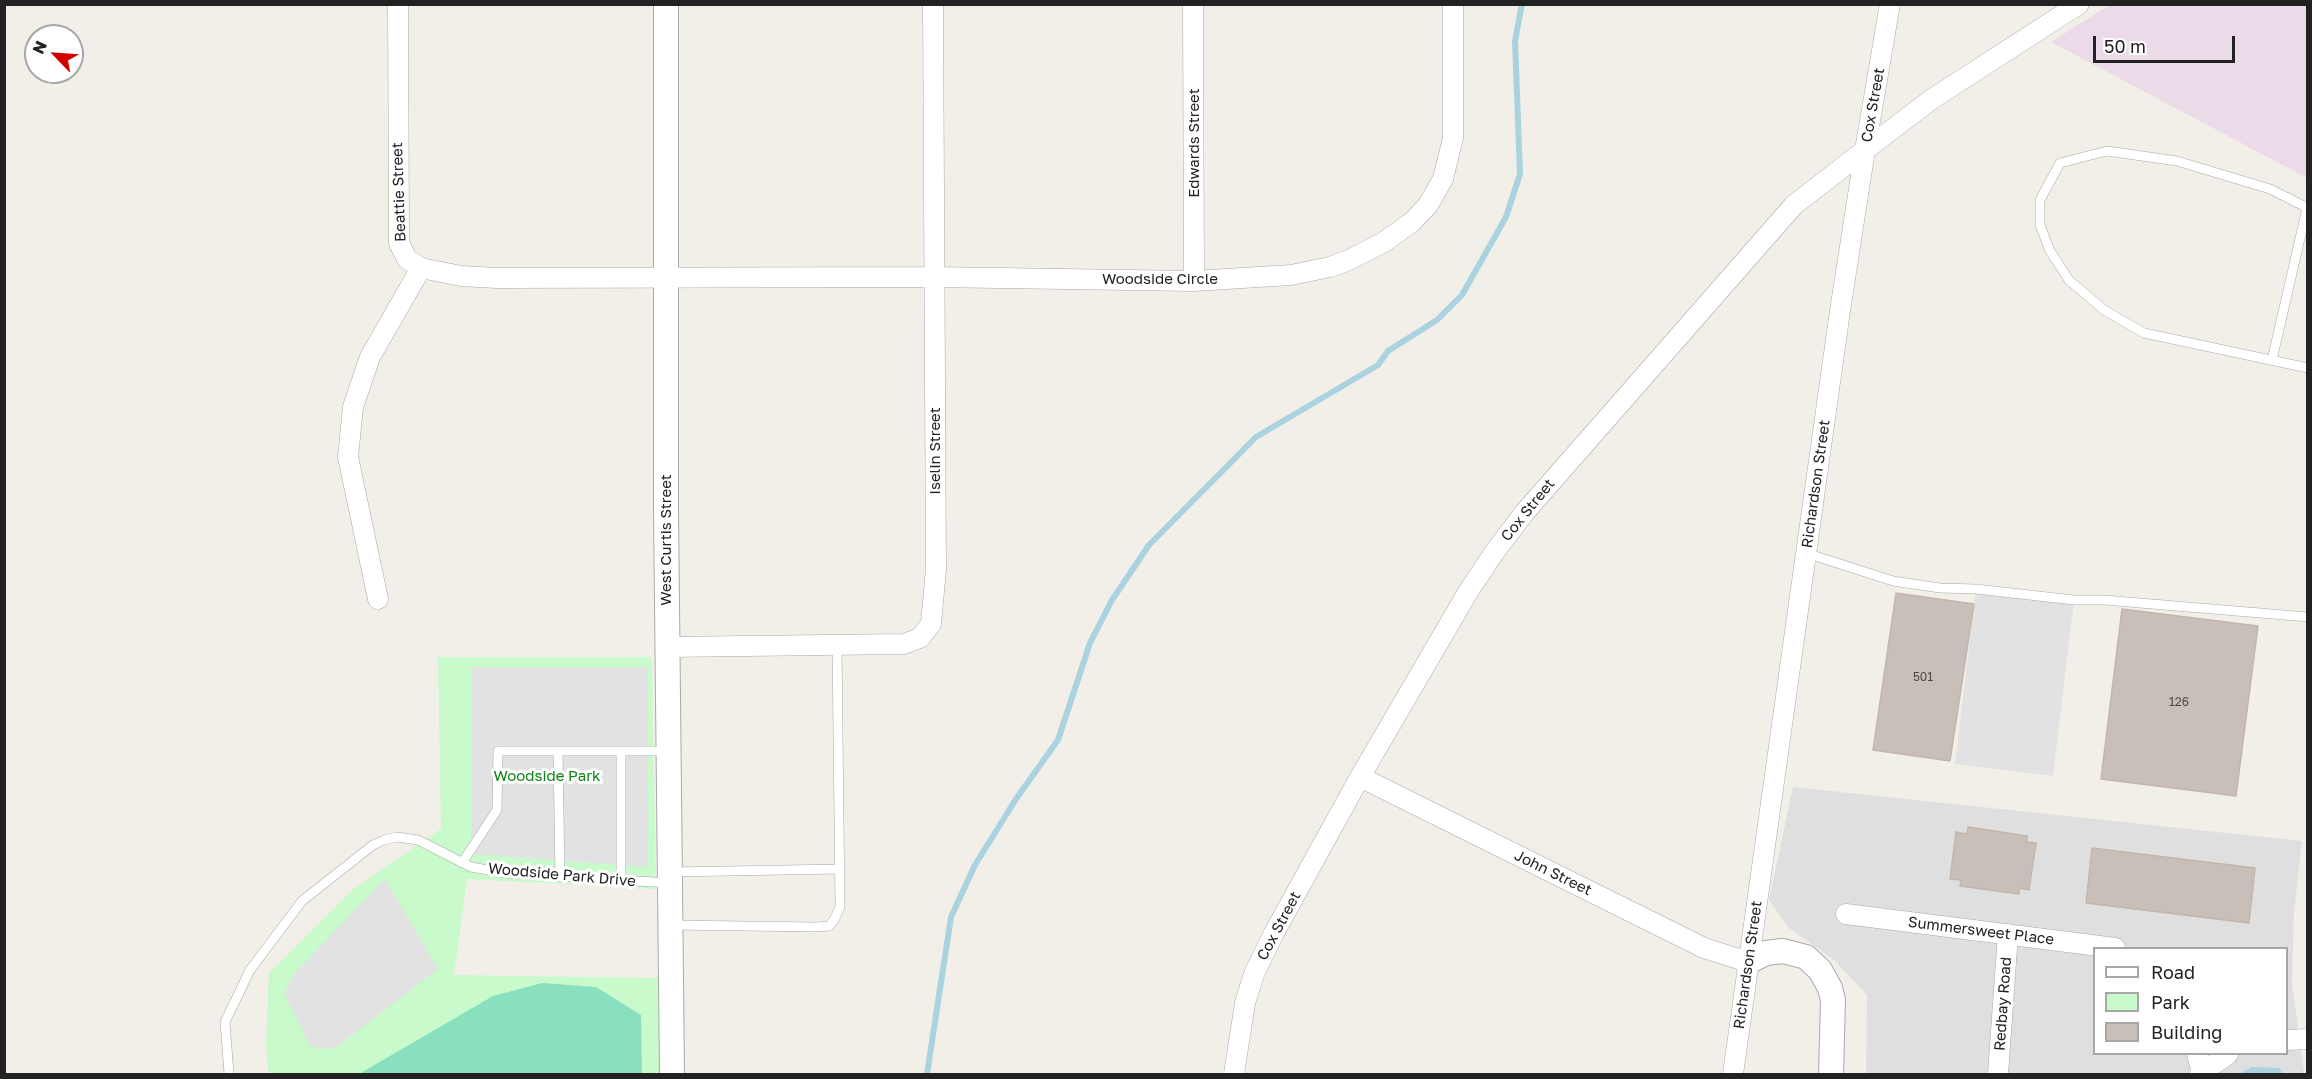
<!DOCTYPE html>
<style>
body{margin:0}
#map{position:relative;width:2312px;height:1079px;overflow:hidden;background:#f2efe9;font-family:"Golos Text",sans-serif}
canvas{display:block}
.frame{position:absolute;inset:0;border:6px solid #222;pointer-events:none}
.legend{position:absolute;left:2093px;top:947px;width:195px;height:108px;box-sizing:border-box;background:#fff;border:2px solid #a7a7a7;margin:0;padding:8px 10px;list-style:none;font-size:18px;color:#222}
.legend li{display:flex;align-items:center;gap:12px;height:30px}
.legend b{width:30px;border:2px solid #a7a7a7}
.north{position:absolute;left:24px;top:24px;width:60px;height:60px;box-sizing:border-box;background:#fff;border:2px solid #a7a7a7;border-radius:50%;rotate:295deg;font-size:16px;font-weight:700;line-height:24px;text-align:center;color:#222}
.north::after{content:'';display:block;margin:auto;width:21px;height:27px;background:#d40000;clip-path:polygon(50% 0,100% 100%,50% 72%,0 100%)}
.scale{position:absolute;left:2093px;top:36px;width:142px;height:27px;box-sizing:border-box;border:3px solid #222;border-top:0;padding-left:8px;font-size:18px;line-height:21px;white-space:nowrap;color:#222;-webkit-text-stroke:4px #fff;paint-order:stroke}
</style>
<div id="map">
<canvas width="2312" height="1079"></canvas>
<div class="frame"></div>
<ul class="legend">
<li><b style="height:8px;background:#fff"></b>Road</li>
<li><b style="height:16px;background:#c8facc"></b>Park</li>
<li><b style="height:16px;background:#c7bfb8"></b>Building</li>
</ul>
<div class="north">N</div>
<div class="scale">50 m</div>
</div>
<script>
const c = document.querySelector('canvas').getContext('2d');
c.lineJoin = 'round';
function fill(path, color) { c.fillStyle = color; c.fill(path, 'evenodd'); }
const shape = rows => new Path2D(rows.map(r => 'M' + r).join(''));
function trace(path, color, width, dash) { c.strokeStyle = color; c.lineWidth = width; c.lineCap = dash ? 'butt' : 'round'; c.setLineDash(dash || []); c.stroke(path); }
function drawText(font, color, halo, rows, align = 'center') {
  c.font = font + ' "Golos Text",sans-serif'; c.lineWidth = 6; c.setLineDash([]); c.textBaseline = 'middle'; c.strokeStyle = halo; c.fillStyle = color; for (const [text, x, y, turn = 0] of rows) {
    c.save(); c.translate(x, y); c.rotate((+turn || 0) * Math.PI / 180); c.textAlign = isNaN(turn) ? turn : align; if (halo) c.strokeText(text, 0, 0); c.fillText(text, 0, 0); c.restore();
  }
}
fill(shape([
 [1793,787,2302,841,2294,913,2292,982,2304,1074,1866,1074,1867,995,1834,960,1789,928,1769,900],
 [2094,948,2286,948,2286,1054,2094,1054]
]), '#e0dfdf');
fill(shape([
 [2111,4,2307,5,2307,178,2051,42]
]), '#ebdbe8');
fill(shape([
 [438,657,652,657,656,889,467,879,454,975,660,978,662,1074,269,1074,266,1046,269,973,352,890,441,829]
]), '#c8facc');
fill(shape([
 [542,983,596,987,641,1015,642,1074,359,1074,493,996]
]), '#88e0be');
fill(shape([
 [1976,589,2074,600,2053,776,1955,764],
 [471,667,648,667,648,867,471,854],
 [385,879,438,969,334,1049,311,1047,284,993,293,975]
]), '#e2e2e2');
fill(shape([
 [2252,1067,2279,1068,2283,1074,2239,1074]
]), '#aad3df');
trace(shape([
 [927,1074,951,917,975,865,1016,799,1058,740,1090,643,1112,600,1149,545,1256,437,1378,365,1388,351,1437,320,1462,295,1506,217,1520,174,1515,41,1522,4]
]), '#aad3df', 6);
const building = shape([
 [1896,593,1974,604,1950,761,1873,750,1896,593],
 [2122,609,2258,626,2236,796,2101,779,2122,609],
 [1968,827,2027,836,2027,842,2036,843,2029,890,2019,888,2019,894,1960,886,1961,880,1950,879,1956,832,1967,834,1968,827],
 [2092,848,2255,868,2249,923,2086,903,2092,848]
]);
fill(building, '#c7bfb8');
trace(building, '#c4b6ab', 1.5);
const service = shape([
 [2308,208,2270,189,2177,161,2107,151,2060,163,2040,200,2040,225,2050,251,2069,280,2104,310,2144,333,2308,368],
 [2272,360,2307,208],
 [1806,553,1893,581,1940,588,1976,589,2074,600,2104,600,2308,617],
 [558,751,560,877],
 [621,751,621,881],
 [462,863,497,810,498,751,667,751],
 [672,872,840,869],
 [673,925,816,927,829,926,834,920,840,907,837,645],
 [229,1074,225,1022,250,970,302,901,373,845,384,840,397,837,418,840,471,867,505,873,670,883]
]);
const minor = shape([
 [398,4,399,243,407,259,421,268,461,276,497,278,933,277,1194,281,1291,275,1330,267,1349,260,1384,242,1412,222,1428,205,1443,179,1453,138,1453,4],
 [1193,4,1194,281],
 [378,599,348,457,353,407,370,357,421,268],
 [667,647,904,644,920,638,931,624,936,569,933,4],
 [1360,777,1704,948,1748,962],
 [1846,914,2115,948],
 [2286,1040,2308,1039],
 [2197,1054,2202,1073],
 [1234,1074,1245,1003,1254,974,1274,933,1360,777,1468,592,1496,550,1525,512,1794,205,1865,150,1890,4],
 [1733,1074,1840,311,1865,150,1932,99,2079,4],
 [1998,1074,2008,934],
 [2200,1074,2228,1054]
]);
const tertiary = shape([
 [666,4,666,510,672,1074],
 [1748,962,1766,953,1783,951,1806,957,1820,970,1830,988,1833,1000,1831,1074]
]);
trace(service, '#a9a9a9', 10);
trace(minor, '#a9a9a9', 21);
trace(tertiary, '#a9a9a9', 26);
trace(service, '#fff', 9);
trace(minor, '#fff', 20);
trace(tertiary, '#fff', 24);
drawText('12px', '#4b4948', null, [
 ["501",1923,677],
 ["126",2179,702]
]);
drawText('15px', '#222', '#fff', [
 ["Cox Street",1873,105,-80],
 ["Edwards Street",1194,143,-90],
 ["Beattie Street",399,192,-92],
 ["Woodside Circle",1160,279],
 ["Iselin Street",935,451,-90],
 ["Richardson Street",1816,484,-82],
 ["Cox Street",1528,510,-51],
 ["West Curtis Street",666,540,-90],
 ["John Street",1553,873,26],
 ["Woodside Park Drive",562,875,5],
 ["Cox Street",1279,926,-62],
 ["Summersweet Place",1981,931,7],
 ["Richardson Street",1748,965,-82],
 ["Redbay Road",2003,1004,-86]
]);
drawText('15px', '#0c8416', '#fff', [
 ["Woodside Park",547,776]
]);
</script>
